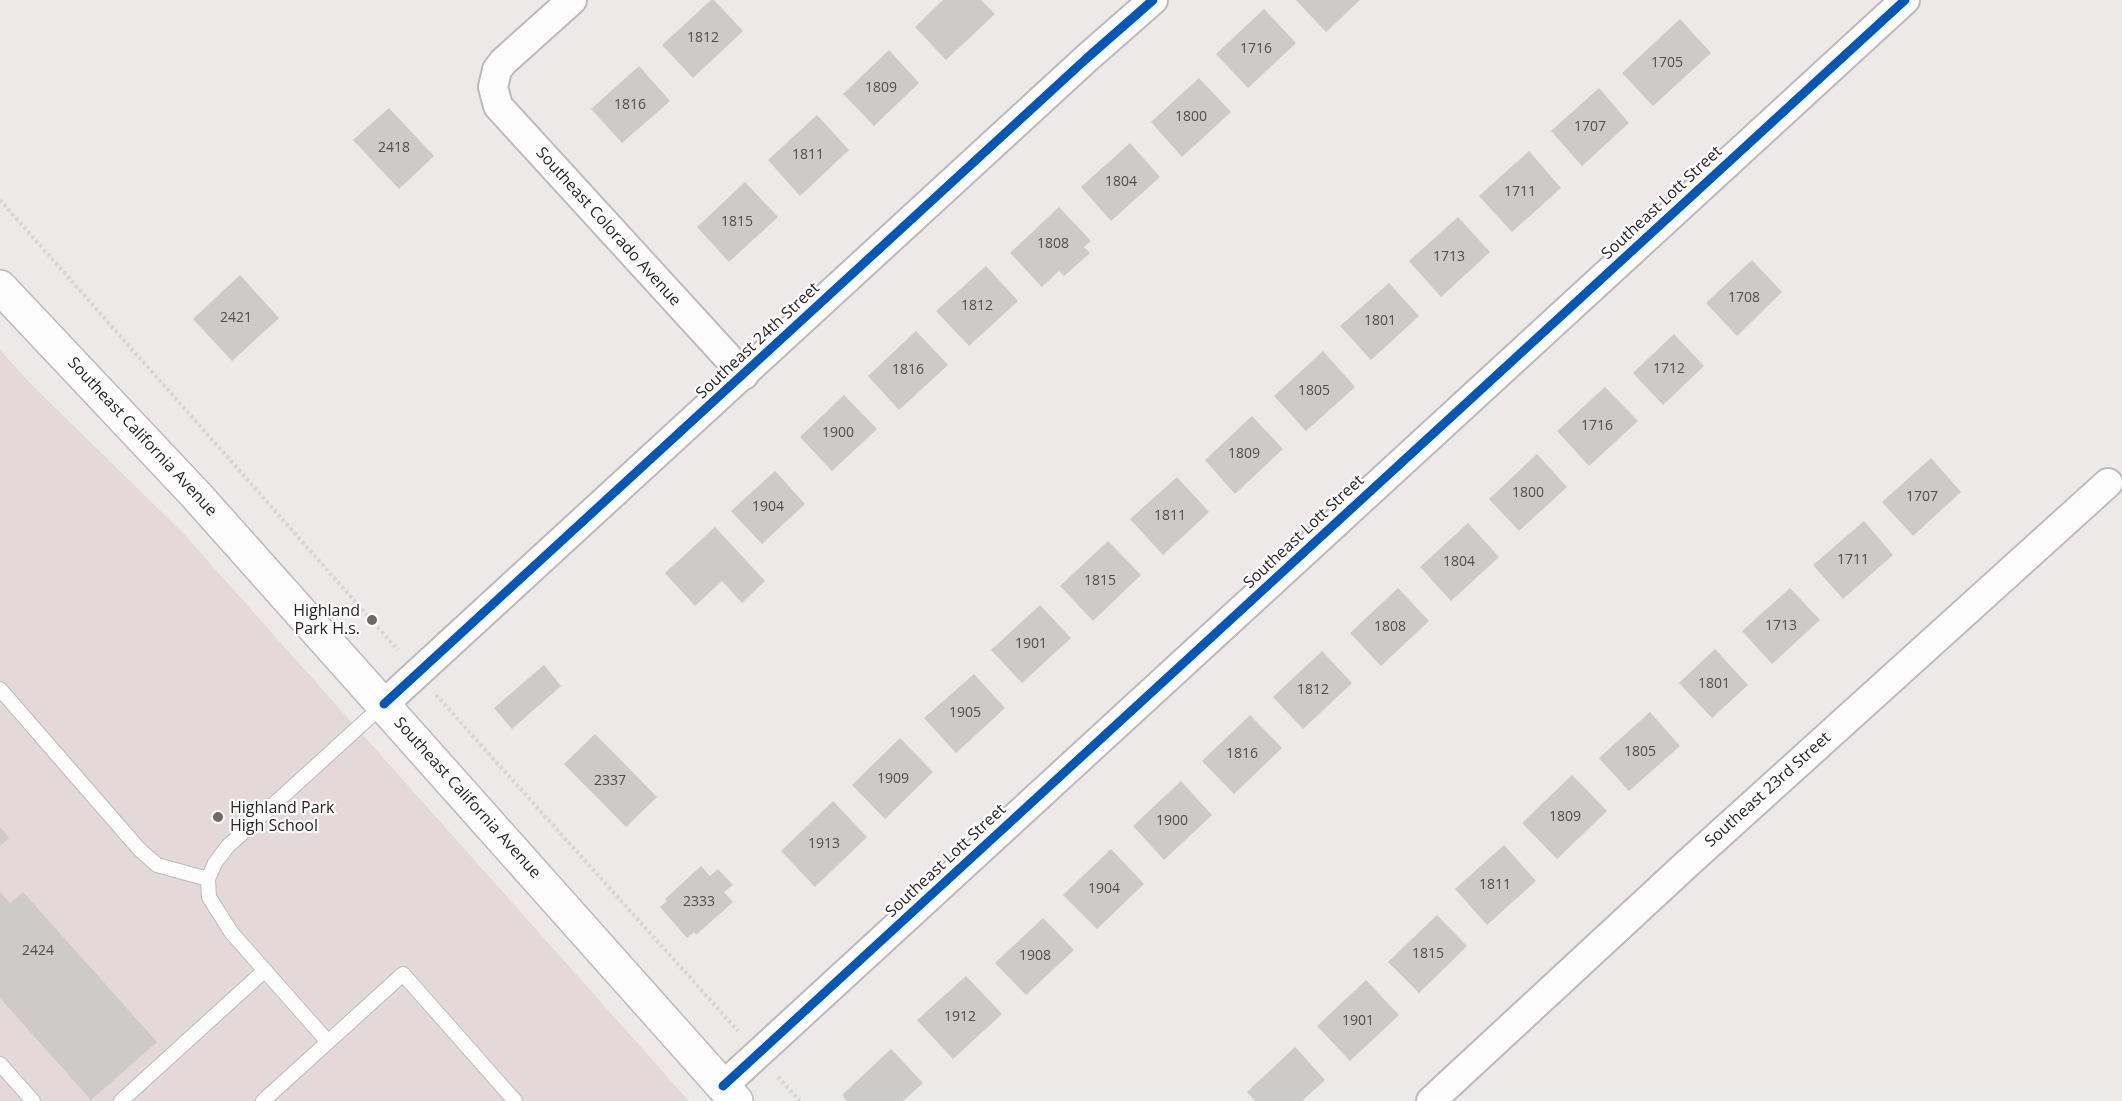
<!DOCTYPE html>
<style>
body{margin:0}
canvas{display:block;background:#eee9e9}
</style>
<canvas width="2122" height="1101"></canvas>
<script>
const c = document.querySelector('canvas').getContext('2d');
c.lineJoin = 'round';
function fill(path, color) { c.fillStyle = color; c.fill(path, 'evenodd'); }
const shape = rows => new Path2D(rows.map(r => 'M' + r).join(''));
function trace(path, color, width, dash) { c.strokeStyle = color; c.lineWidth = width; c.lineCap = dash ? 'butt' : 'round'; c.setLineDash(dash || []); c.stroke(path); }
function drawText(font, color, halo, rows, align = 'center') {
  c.font = font + ' "Open Sans",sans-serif'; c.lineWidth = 4.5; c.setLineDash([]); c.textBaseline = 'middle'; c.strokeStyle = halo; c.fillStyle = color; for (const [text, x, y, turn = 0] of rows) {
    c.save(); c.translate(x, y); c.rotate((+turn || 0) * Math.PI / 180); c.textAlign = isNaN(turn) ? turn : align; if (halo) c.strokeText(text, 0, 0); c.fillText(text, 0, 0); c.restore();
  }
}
fill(shape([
 [0,350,31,384,183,533,689,1101,0,1101]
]), '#e4d9d8');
fill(shape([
 [711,0,714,0,743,31,693,78,662,45],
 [943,0,981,0,995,14,946,60,915,27],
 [1296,0,1360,0,1326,32],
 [1264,9,1296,43,1248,88,1216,54],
 [1680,19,1711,53,1653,106,1622,73],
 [889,50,919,83,874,126,843,94],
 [639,66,670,101,622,143,591,109],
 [1199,78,1231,112,1182,157,1151,122],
 [1599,88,1629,123,1582,166,1551,131],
 [389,108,434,156,399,189,353,140],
 [817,115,849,150,800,196,768,160],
 [1130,143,1160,177,1111,221,1081,187],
 [1529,151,1561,188,1512,232,1479,196],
 [745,182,778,217,729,262,697,227],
 [1059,207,1091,241,1084,247,1090,253,1064,276,1059,271,1042,287,1010,253],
 [1458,217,1490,252,1441,297,1409,261],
 [1752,260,1782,292,1737,336,1706,303],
 [986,266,1018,301,969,346,936,311],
 [240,275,279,318,232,361,193,319],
 [1389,283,1419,316,1371,360,1340,326],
 [916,331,948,365,899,410,868,376],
 [1674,334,1704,366,1663,405,1633,373],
 [1323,351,1355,387,1306,431,1274,396],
 [1605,387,1638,421,1589,466,1557,431],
 [844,395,877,429,832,471,800,437],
 [1252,416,1283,449,1235,494,1205,460],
 [1537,454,1567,487,1519,531,1489,499],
 [1931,458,1961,492,1913,536,1882,502],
 [775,471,805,504,762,544,731,511],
 [1177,477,1209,512,1163,555,1130,519],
 [1864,521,1893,555,1843,599,1813,565],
 [1468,523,1499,557,1451,601,1420,567],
 [715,527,765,581,742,603,722,581,695,606,665,573],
 [1108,541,1141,575,1093,621,1060,586],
 [1398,588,1429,621,1381,666,1350,633],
 [1790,588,1820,620,1772,664,1742,631],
 [1040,605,1071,638,1022,683,991,650],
 [1715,649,1748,685,1712,718,1679,683],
 [1322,651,1352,683,1303,729,1273,697],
 [544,665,561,686,512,729,494,708],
 [974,674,1005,708,956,753,924,718],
 [1650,712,1680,746,1629,791,1599,758],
 [1250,715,1282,748,1234,794,1202,761],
 [595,734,657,797,626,827,564,764],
 [900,738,933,772,885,819,852,785],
 [1572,775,1607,811,1557,859,1522,823],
 [1181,781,1212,815,1164,860,1133,826],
 [833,801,867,837,815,887,781,851],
 [0,827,9,838,0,846],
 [1504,845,1536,881,1487,925,1455,889],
 [1111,849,1144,884,1097,929,1063,895],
 [701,866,710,876,718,869,733,885,724,892,733,902,696,935,694,932,687,938,660,907,667,901,665,899],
 [0,892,10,903,23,892,157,1042,91,1100,0,998],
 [1437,915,1467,946,1419,993,1388,962],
 [1043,918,1074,950,1026,995,995,963],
 [966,976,1002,1014,953,1059,917,1020],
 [1366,980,1399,1015,1350,1061,1317,1026],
 [1295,1047,1325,1080,1302,1101,1255,1101,1247,1092],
 [891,1049,923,1083,903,1101,847,1101,842,1095]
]), '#cecaca');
const lane = shape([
 [0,689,139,849,157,865,208,879],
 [328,1042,231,932,209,897,208,879,215,863,228,846,384,704],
 [0,1064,33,1101],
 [121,1101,264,971],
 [263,1101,403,974,515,1101]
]);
const street = shape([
 [572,0,503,62,497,70,493,87,498,106,744,375],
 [384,704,1087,58,1153,0],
 [723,1086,1905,0],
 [1431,1101,1688,863,2108,483]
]);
const secondary = shape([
 [0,287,196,495,736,1101]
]);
trace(lane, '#bcb9b9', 16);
trace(street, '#bcb9b9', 32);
trace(secondary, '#bcb9b9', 36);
trace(shape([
 [0,200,398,650],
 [436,695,738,1031],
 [778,1077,800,1101]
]), '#d6d5d5', 4, [3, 3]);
trace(lane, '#fcfcfc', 14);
trace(street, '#fcfcfc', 28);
trace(secondary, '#fcfcfc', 33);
trace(shape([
 [384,704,1087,58,1153,0],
 [723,1086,1905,0]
]), '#0057b8', 9);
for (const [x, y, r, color] of [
 [372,620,6,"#6d6968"],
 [218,817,6,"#6d6968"]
]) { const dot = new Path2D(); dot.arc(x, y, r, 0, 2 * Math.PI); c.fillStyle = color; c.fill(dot); trace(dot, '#fff', 2); }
drawText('14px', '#514e4d', null, [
 ["1812",703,38],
 ["1716",1256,49],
 ["1705",1667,63],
 ["1809",881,88],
 ["1816",630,105],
 ["1800",1191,117],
 ["1707",1590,127],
 ["2418",394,148],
 ["1811",808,155],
 ["1804",1121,182],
 ["1711",1520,192],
 ["1815",737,222],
 ["1808",1053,244],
 ["1713",1449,257],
 ["1708",1744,298],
 ["1812",977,306],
 ["2421",236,318],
 ["1801",1380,321],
 ["1712",1669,369],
 ["1816",908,370],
 ["1805",1314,391],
 ["1716",1597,426],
 ["1900",838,433],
 ["1809",1244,454],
 ["1800",1528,493],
 ["1707",1922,497],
 ["1904",768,507],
 ["1811",1170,516],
 ["1711",1853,560],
 ["1804",1459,562],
 ["1815",1100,581],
 ["1713",1781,626],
 ["1808",1390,627],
 ["1901",1031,644],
 ["1801",1714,684],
 ["1812",1313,690],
 ["1905",965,713],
 ["1805",1640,752],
 ["1816",1242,754],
 ["1909",893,779],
 ["2337",610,781],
 ["1809",1565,817],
 ["1900",1172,821],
 ["1913",824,844],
 ["1811",1495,885],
 ["1904",1104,889],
 ["2333",699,902],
 ["2424",38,951],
 ["1815",1428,954],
 ["1908",1035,956],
 ["1912",960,1017],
 ["1901",1358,1021]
]);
drawText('16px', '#272423', '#fff', [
 ["Southeast Lott Street",1662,203,-43],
 ["Southeast Colorado Avenue",608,227,48],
 ["Southeast 24th Street",758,341,-43],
 ["Southeast California Avenue",142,437,47],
 ["Southeast Lott Street",1304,532,-43],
 ["Southeast 23rd Street",1768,790,-42],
 ["Southeast California Avenue",467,798,48],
 ["Southeast Lott Street",946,861,-43]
]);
drawText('16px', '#272423', '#fff', [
 ["Highland",360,611],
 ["Park H.s.",360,629],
 ["Highland Park",230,808,"left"],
 ["High School",230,826,"left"]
], 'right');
</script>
